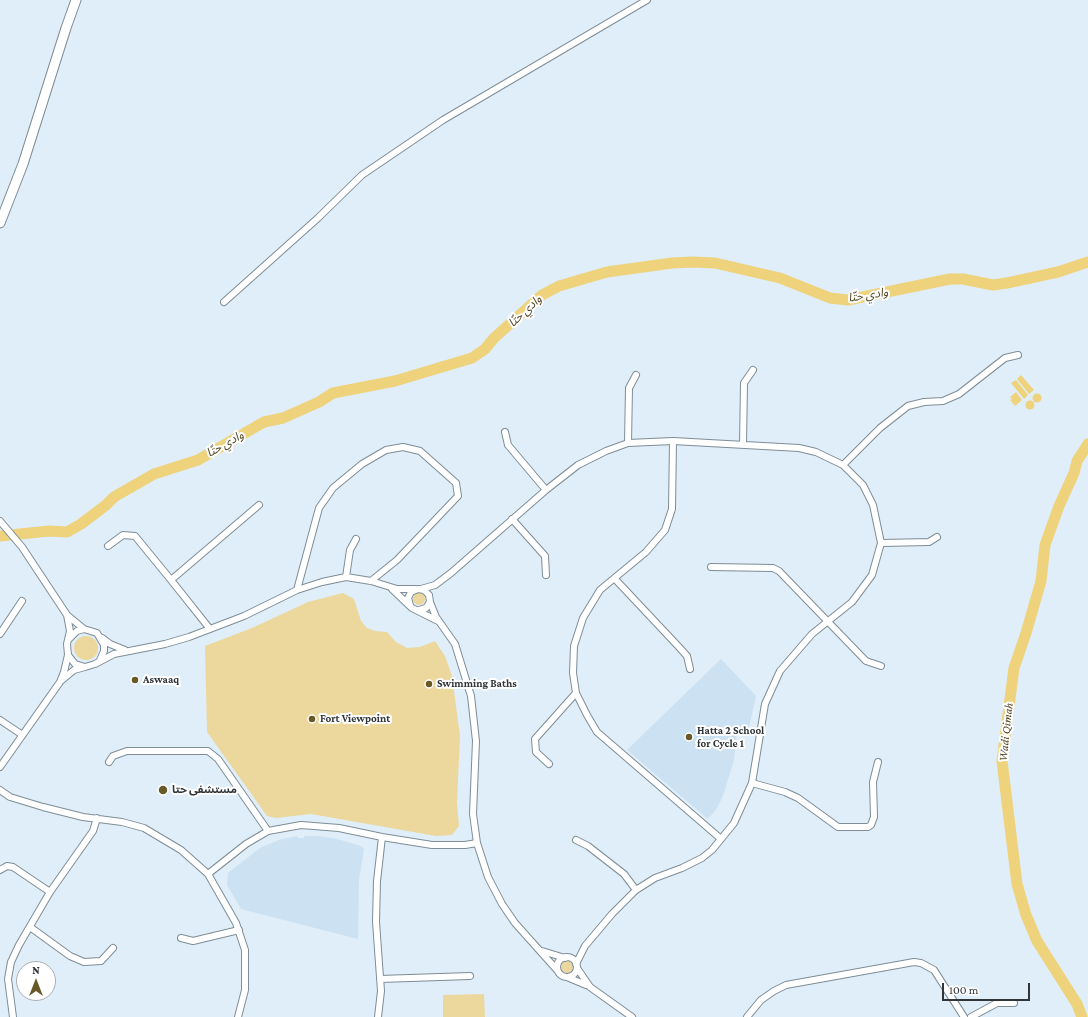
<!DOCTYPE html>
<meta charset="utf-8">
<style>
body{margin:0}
#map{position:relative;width:1088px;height:1017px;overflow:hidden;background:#dfeef9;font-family:"Crimson Pro",serif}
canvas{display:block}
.north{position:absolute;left:16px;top:961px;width:40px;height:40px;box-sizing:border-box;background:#fff;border:1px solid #acaeb0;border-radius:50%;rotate:0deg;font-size:11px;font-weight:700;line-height:16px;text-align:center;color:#2f3539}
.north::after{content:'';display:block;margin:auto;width:14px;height:18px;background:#695927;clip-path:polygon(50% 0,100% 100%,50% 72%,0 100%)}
.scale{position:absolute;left:942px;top:983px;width:88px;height:18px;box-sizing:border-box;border:2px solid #2f3539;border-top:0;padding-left:5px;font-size:12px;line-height:14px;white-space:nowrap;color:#2f3539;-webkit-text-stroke:3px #fff;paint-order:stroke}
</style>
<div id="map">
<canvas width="1088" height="1017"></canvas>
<div class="north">N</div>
<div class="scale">100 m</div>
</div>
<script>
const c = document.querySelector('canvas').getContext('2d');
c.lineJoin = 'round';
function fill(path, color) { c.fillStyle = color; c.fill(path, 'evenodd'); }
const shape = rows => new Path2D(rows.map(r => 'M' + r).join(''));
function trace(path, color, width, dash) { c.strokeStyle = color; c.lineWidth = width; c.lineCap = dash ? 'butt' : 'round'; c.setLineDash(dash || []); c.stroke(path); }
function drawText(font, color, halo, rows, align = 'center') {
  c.font = font + ' "Crimson Pro","Noto Sans Arabic",serif'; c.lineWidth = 4; c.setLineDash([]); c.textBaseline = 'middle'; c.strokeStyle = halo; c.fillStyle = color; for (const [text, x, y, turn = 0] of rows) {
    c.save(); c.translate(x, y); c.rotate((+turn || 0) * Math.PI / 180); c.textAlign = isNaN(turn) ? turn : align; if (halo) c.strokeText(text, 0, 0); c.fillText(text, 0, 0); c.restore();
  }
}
fill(shape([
 [721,659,756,696,748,732,737,731,734,760,723,796,717,808,708,819,627,750],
 [297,836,298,838,304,838,304,836,319,836,337,839,361,846,364,849,359,880,358,939,241,909,227,885,228,873,260,848,279,840]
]), '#cce1f1');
fill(shape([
 [343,593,354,599,361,621,367,628,375,631,387,632,396,642,407,648,420,647,435,641,445,656,452,676,460,736,457,802,459,826,452,835,436,836,311,814,276,818,267,816,207,732,205,646,252,628,308,602],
 '413 599a6 6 0 1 1 12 0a6 6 0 1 1-12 0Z',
 '74 648a12 12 0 1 1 24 0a12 12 0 1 1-24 0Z',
 '561 967a6 6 0 1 1 12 0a6 6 0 1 1-12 0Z',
 [484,994,485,1017,443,1017,443,995]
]), '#ecd89c');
fill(shape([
 [1021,375,1034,390,1029,394,1017,379],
 [1016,380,1028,395,1024,399,1011,383],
 [1016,392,1022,400,1015,406,1010,400,1012,399,1010,397],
 '1032.5 398a4.5 4.5 0 1 1 9 0a4.5 4.5 0 1 1-9 0Z',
 '1025.5 405a4.5 4.5 0 1 1 9 0a4.5 4.5 0 1 1-9 0Z'
]), '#eed27c');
trace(shape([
 [0,536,49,531,67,532,81,524,106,505,114,497,154,474,198,460,264,422,283,418,319,402,333,393,395,381,472,358,485,349,494,338,542,295,559,286,607,272,672,263,693,262,715,263,780,278,830,298,848,300,950,279,963,279,993,285,1007,283,1058,272,1088,262],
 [1082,1017,1077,1004,1037,941,1026,915,1017,884,1002,761,1014,668,1026,633,1041,581,1045,545,1059,506,1074,473,1077,461,1088,444]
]), '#eed27c', 11);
const street = shape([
 [224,302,318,218,362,175,443,120,647,0],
 [505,432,508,445,546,490],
 [673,441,672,509,665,530,646,552,600,590,583,618,574,646,573,673,576,693,587,715,597,732,721,839],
 [628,443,629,388,636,375],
 [743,445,744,383,753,370],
 [843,465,880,428,908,406,924,402,943,401,959,394,1005,358,1018,355],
 [512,519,545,556,546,575],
 [0,521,22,547,67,615,84,629],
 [881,543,929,542,937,537],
 [108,546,123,535,135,536,171,580,210,629],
 [711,567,773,568,779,571,866,661,881,666],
 [346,577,350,550,356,539],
 [615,579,678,646,687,656,690,669],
 [171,580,259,505],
 [392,589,412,608,438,621],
 [421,589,435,585,451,573,546,490,578,465,606,451,628,443,673,441,799,448,816,452,843,465,863,485,873,505,881,543,872,575,852,602,812,634,780,671,765,704,752,783,734,823,712,850,702,858,682,868,655,878,636,890,612,914,585,946,576,964],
 [297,590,319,508,333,488,362,464,386,450,403,447,420,451,456,483,458,496,397,560,371,581],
 [430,602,436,617,455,644,471,696,476,741,473,814,477,843,488,877,502,904,515,923,557,970],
 [410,605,408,598,411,592,418,589,424,590,429,595,430,602,426,608,419,610],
 [67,615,70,631,67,644,68,655,75,664,85,667,95,664,114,654,165,644,189,637,244,616,297,590,322,582,346,577,371,581,397,589,415,589],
 [0,634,22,601],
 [102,638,110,644,125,650],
 [69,639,77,631,84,629,97,633,104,645,104,651,100,660],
 [62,680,74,670,85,667],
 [0,720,21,734],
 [109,762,113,756,127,751,208,751,218,759,268,831],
 [549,764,536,752,535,739,576,693],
 [0,767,60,682,64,672,68,655],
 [752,783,785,792,798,798,838,827,868,827,871,825,874,817,873,782,878,762],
 [0,790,10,797,43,807,83,817,122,822,144,828,181,850,208,874,236,923,245,950,245,990,238,1017],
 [576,840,588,846,624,874,636,890],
 [0,870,7,866,13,867,50,892],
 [208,874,246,844,268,831,301,825,339,828,382,837,432,845,465,845,477,843],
 [30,927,70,956,84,962,101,961,113,948],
 [181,938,193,941,239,930],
 [542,951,565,958],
 '557 967a10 10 0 1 1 20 0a10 10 0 1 1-20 0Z',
 [577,968,590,987,632,1017],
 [567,977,586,985],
 [380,979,470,976],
 [13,1017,8,979,11,962,19,945,50,892,93,831,97,818],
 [378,1017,381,991,376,922,377,881,382,837],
 [747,1017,761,1000,774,991,786,985,914,962,921,963,934,970,964,1017],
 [971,1017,997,1003,1014,1003]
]);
const secondary = shape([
 [0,223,23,164,66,28,76,0]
]);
trace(street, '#7e8d96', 8);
trace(secondary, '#7e8d96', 11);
trace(street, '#fff', 6);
trace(secondary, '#fff', 9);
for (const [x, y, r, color] of [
 [135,680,4,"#695927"],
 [429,684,4,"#695927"],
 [312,719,4,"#695927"],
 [689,737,4,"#695927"],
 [163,790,5,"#695927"]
]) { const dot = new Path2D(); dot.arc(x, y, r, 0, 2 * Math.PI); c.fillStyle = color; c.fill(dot); trace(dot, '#fff', 1.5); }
drawText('bold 11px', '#2f3539', '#fff', [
 ["Aswaaq",143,680],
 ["Swimming Baths",437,684],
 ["Fort Viewpoint",320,719],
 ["Hatta 2 School",697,731],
 ["for Cycle 1",697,744],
 ["مستشفى حتا",172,790]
], 'left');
drawText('italic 12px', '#534722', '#fff', [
 ["وادي حتّا",868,295,-9],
 ["وادي حتّا",525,311,-43],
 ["وادي حتّا",225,444,-30],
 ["Wadi Qimah",1006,732,-84]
]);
</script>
